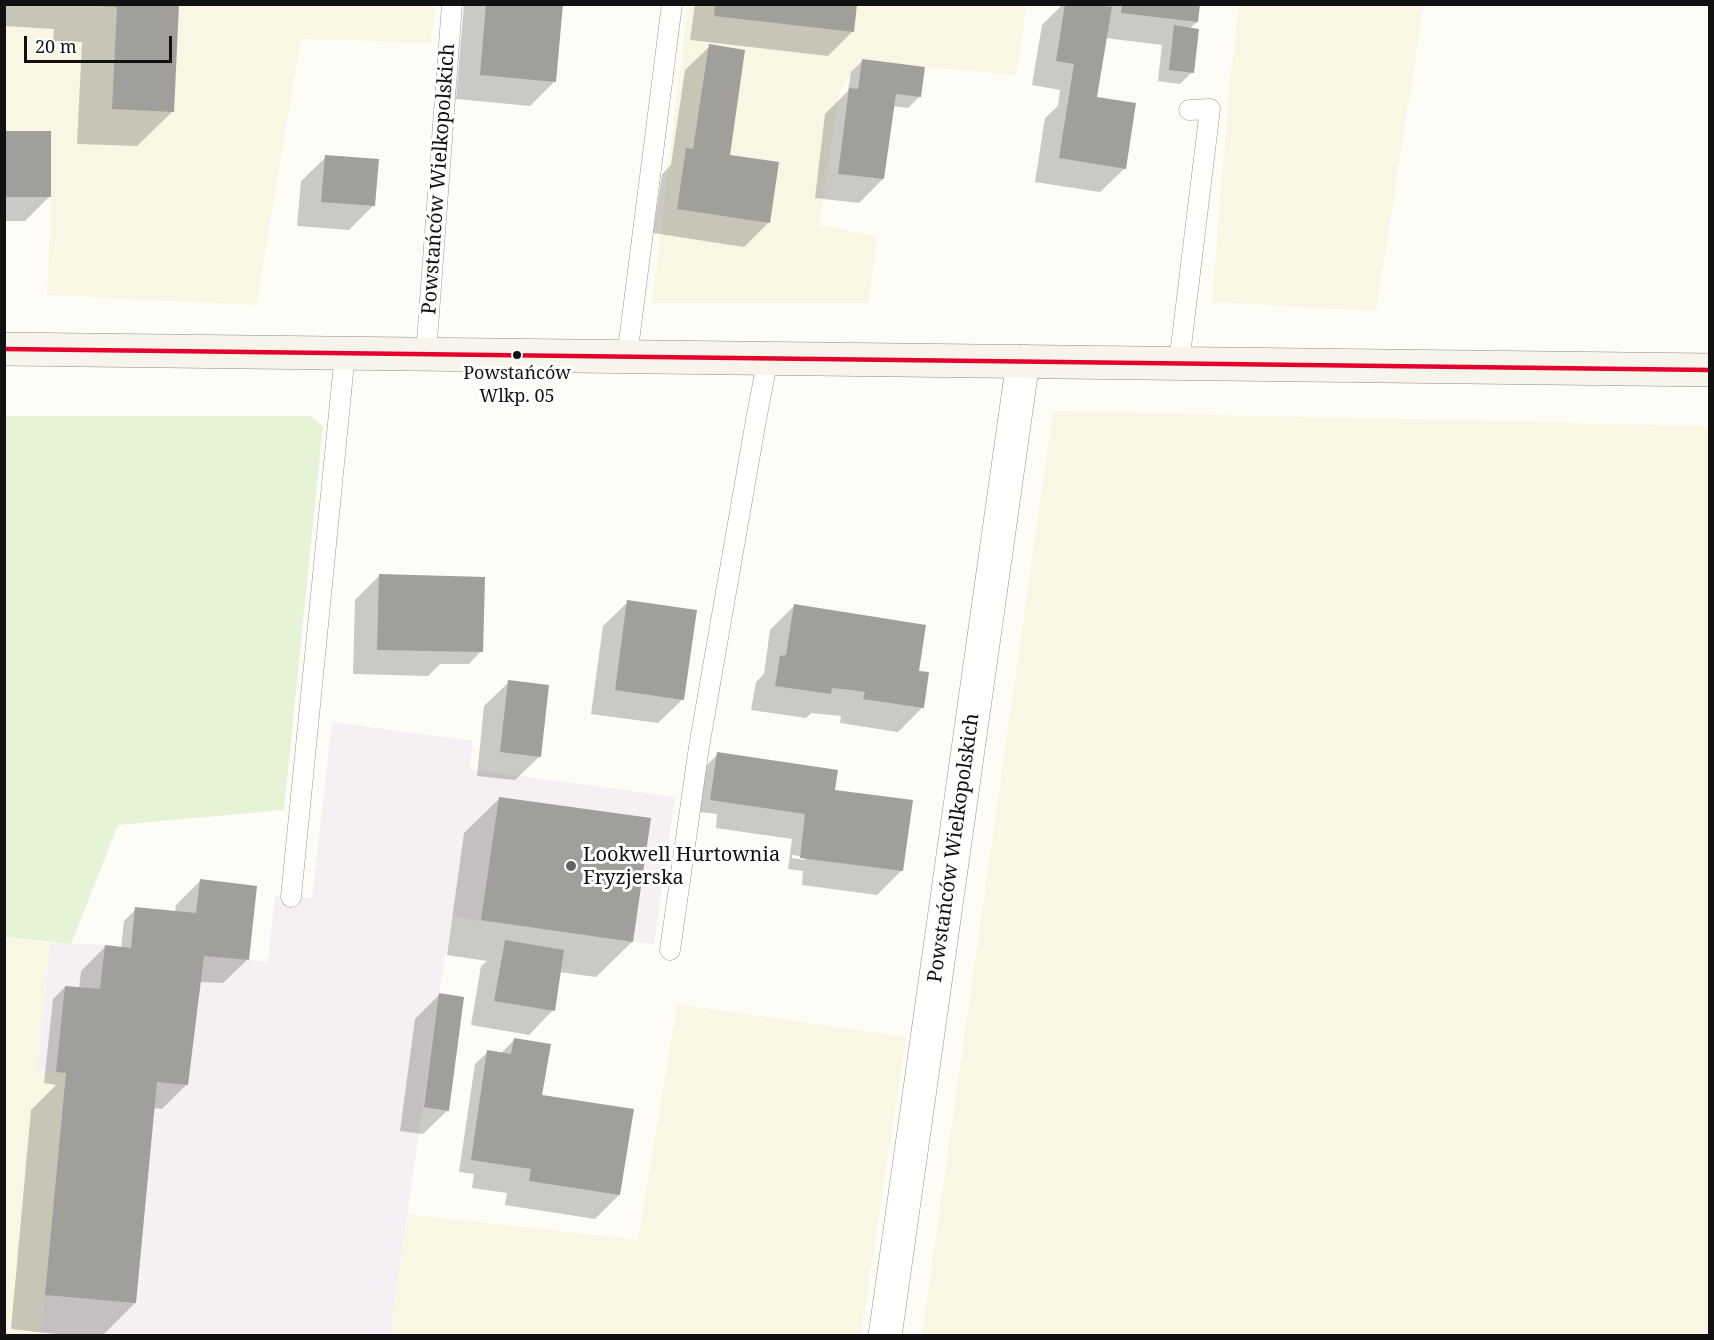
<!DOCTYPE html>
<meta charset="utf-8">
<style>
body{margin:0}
#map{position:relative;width:1714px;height:1340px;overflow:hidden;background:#fdfcf7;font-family:"Noto Serif",serif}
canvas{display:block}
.frame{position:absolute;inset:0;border:6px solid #111;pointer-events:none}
.scale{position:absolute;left:24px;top:36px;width:148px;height:27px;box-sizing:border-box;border:3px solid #111;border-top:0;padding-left:8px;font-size:18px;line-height:21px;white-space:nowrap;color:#111;-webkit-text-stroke:4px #fff;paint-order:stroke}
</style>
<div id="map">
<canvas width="1714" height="1340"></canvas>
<div class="frame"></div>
<div class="scale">20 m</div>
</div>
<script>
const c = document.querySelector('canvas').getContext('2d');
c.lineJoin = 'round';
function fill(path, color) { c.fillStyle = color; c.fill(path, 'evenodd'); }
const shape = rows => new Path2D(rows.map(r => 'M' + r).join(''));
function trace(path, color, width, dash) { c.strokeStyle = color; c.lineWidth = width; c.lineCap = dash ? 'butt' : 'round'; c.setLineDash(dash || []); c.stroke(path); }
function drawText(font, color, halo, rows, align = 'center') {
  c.font = font + ' "Noto Serif",serif'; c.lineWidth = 6; c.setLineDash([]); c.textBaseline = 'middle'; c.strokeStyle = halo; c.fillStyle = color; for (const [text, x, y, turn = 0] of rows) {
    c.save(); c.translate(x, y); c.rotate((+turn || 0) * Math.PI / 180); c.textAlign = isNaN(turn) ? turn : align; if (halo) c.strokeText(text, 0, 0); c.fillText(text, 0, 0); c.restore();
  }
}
fill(shape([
 [332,722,473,741,469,769,675,797,654,944,452,917,439,993,390,1335,39,1335,45,1295,66,1073,37,1071,50,943,105,945,268,962,275,896,312,898]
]), '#f5f0f3');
fill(shape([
 [5,5,435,5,431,43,301,39,256,305,47,295,51,197,51,131,5,131],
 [688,5,1027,5,1016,75,925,67,862,59,840,89,819,225,877,236,869,303,652,303],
 [1239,5,1424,5,1376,311,1212,302,1229,90],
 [1053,411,1709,426,1709,1335,922,1335],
 [5,938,50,943,37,1071,66,1073,45,1295,39,1335,5,1336],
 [677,1004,906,1037,861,1335,390,1335,408,1214,638,1240]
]), '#f9f7e4');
fill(shape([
 [5,416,310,416,323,426,284,810,118,825,71,944,5,937]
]), '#e7f3d7');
fill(shape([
 [4,4,177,4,173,111,137,146,77,144,82,42,53,41,54,29,4,26],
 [464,4,562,4,555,81,530,106,456,99],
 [695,4,856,4,852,32,828,56,690,40],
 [1063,4,1087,4,1101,7,1101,4,1199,4,1197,22,1189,29,1192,72,1180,84,1158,81,1162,45,1105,38,1095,98,1125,168,1100,192,1035,182,1045,118,1058,106,1060,90,1032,85,1042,25],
 [710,46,729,156,769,222,744,247,653,233,662,174,671,165,685,70],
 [863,60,920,96,908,108,893,106,883,179,859,203,815,198,825,114,848,91,851,72],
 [4,132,50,196,25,221,4,221],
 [326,157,373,206,349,230,297,226,301,181],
 [380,575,481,651,469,664,440,664,428,676,353,674,355,600],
 [628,602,683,699,658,723,591,714,603,626],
 [794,606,923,707,898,732,840,723,841,716,811,713,806,718,751,710,756,682,764,674,770,630],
 [509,682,540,756,515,780,477,776,484,706],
 [718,754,833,791,902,870,877,895,802,885,803,871,788,869,792,839,716,828,717,814,699,812,706,766],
 [792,855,805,857,805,860,792,858],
 [500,798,632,942,596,977,559,972,553,1010,529,1035,471,1025,481,966,487,961,447,955,464,833],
 [200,881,248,959,223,983,199,982,186,1085,162,1109,153,1108,135,1303,102,1336,74,1336,11,1329,31,1110,56,1085,44,1083,53,999,65,987,79,989,81,971,105,947,121,949,124,921,136,909,175,912,176,905],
 [439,995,448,1110,423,1134,400,1131,415,1019],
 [514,1040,541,1096,619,1195,595,1219,505,1205,507,1193,472,1188,474,1174,459,1172,475,1064,488,1052,500,1054]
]), '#0003');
fill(shape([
 [486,4,563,4,556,82,480,75],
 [715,4,857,4,854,32,714,16],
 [1065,4,1096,4,1112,7,1097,97,1136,103,1126,169,1059,158,1074,64,1056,61],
 [1122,4,1200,4,1198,22,1121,13],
 [98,5,179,5,174,112,112,109,117,7,98,6],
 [1174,25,1199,29,1194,73,1169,70],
 [709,44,745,50,730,155,779,162,770,223,677,209,686,148,693,149],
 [862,59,925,67,921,97,896,94,884,179,838,174,849,88,858,89],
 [4,131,51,131,51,197,4,197],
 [325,155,379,159,375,206,321,202],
 [379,574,485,577,483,652,377,650],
 [627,600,697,610,684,700,615,690],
 [794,604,926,625,919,671,929,672,924,708,863,699,865,692,851,690,832,688,831,694,775,686,780,656,786,655],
 [508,680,549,685,541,757,500,752],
 [717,752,838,770,835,790,913,800,903,871,800,858,805,814,710,800],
 [499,797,651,818,633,942,481,920],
 [200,879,257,886,249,960,204,956,188,1085,157,1082,136,1303,45,1295,66,1073,56,1072,65,986,100,989,105,945,131,948,135,907,196,913],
 [505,940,564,950,555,1011,494,1001],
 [439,993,464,997,449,1111,424,1107],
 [514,1038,551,1044,542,1095,634,1109,620,1195,529,1181,531,1169,471,1160,487,1050,511,1054]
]), '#a19f9c');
const lane = shape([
 [426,354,452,4],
 [627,357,672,4],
 [1179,363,1210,109,1189,110],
 [291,897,345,353],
 [670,950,699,747,756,420,768,358]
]);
const street = shape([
 [885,1336,1023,361]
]);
const secondary = shape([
 [4,349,1710,370]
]);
trace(lane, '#979795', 21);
trace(street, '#979795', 34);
trace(secondary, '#8e8d8b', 34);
trace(lane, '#fffffe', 20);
trace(street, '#fffffe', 33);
trace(secondary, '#f6f4eb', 33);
trace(shape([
 [4,349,1710,370]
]), '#e4002b', 4.5);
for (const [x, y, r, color] of [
 [517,355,5,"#111"],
 [571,866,6,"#646362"]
]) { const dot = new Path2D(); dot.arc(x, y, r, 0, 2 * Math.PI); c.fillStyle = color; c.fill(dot); trace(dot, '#fff', 2); }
drawText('18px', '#111', '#fff', [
 ["Powstańców",517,374],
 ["Wlkp. 05",517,397]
]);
drawText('20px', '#111', '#fff', [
 ["Powstańców Wielkopolskich",439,179,-86],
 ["Powstańców Wielkopolskich",954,848,-82]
]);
drawText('20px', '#111', '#fff', [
 ["Lookwell Hurtownia",583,855],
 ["Fryzjerska",583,878]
], 'left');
</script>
